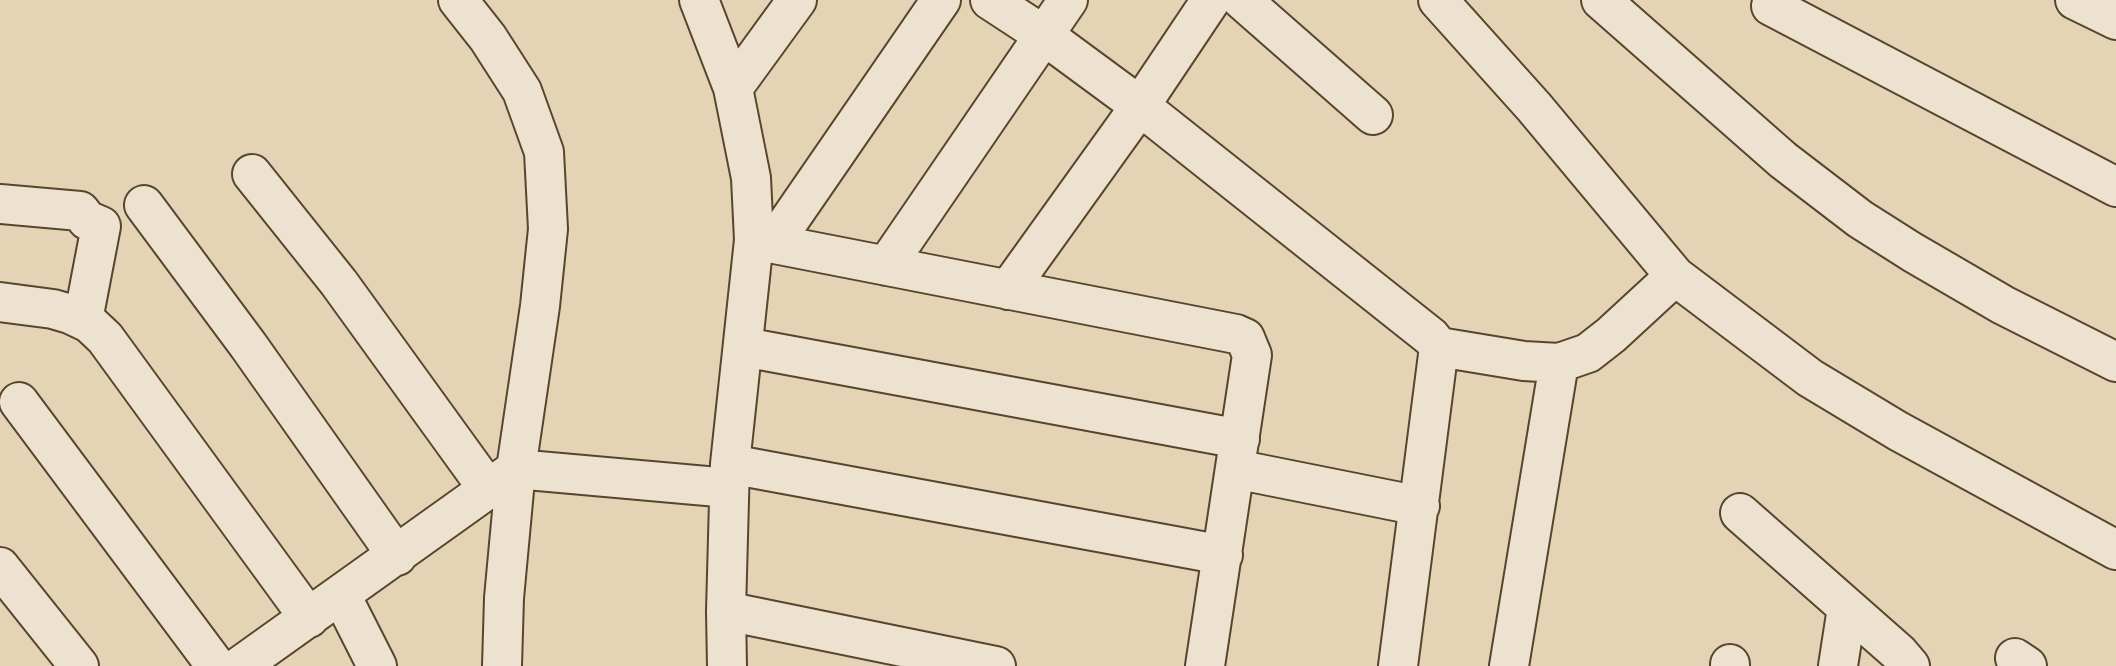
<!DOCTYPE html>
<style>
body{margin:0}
canvas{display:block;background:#e4d3b5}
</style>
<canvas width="2116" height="666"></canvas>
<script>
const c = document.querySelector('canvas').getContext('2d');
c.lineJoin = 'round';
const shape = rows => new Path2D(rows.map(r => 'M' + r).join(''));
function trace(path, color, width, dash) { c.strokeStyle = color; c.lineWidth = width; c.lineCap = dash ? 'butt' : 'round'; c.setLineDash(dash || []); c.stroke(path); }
const minor = shape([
 [458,0,488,38,522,91,544,152,548,229,540,306,516,469,504,598,502,666],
 [699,0,733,88,751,178,754,240,730,464,726,611,727,666],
 [990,0,1045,36,1140,106,1431,337,1439,347,1398,666],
 [1242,0,1373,115],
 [1438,0,1534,107,1675,276,1810,378,1898,431,2116,550],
 [1601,0,1783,160,1860,219,1912,252,2003,305,2116,362],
 [2075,0,2116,20],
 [1771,6,2116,187],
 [733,88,797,0],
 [252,174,339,283,488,489],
 [0,204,80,211,87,220,101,226,83,320],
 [144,205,248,345,397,556],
 [754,240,1236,334,1245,338,1252,355,1205,666],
 [773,244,941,0],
 [886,266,1068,0],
 [1008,290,1140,106,1211,0],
 [0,302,53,309,70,314,89,323,105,338,309,618],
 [744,347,1240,439],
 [1439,347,1524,361,1559,363,1588,353,1611,335,1675,276],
 [19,402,216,666],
 [730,464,1223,555],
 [1235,469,1420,506],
 [1740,513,1899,653,1910,666],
 [0,567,79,666],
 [341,595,377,666],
 [726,611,996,666],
 [2015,658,2027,666],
 [240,666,516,469,729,488],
 [1509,666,1559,363],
 [1730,666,1730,664],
 [1838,666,1847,608]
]);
trace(minor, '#58452d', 42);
trace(minor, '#ede2cf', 38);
</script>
